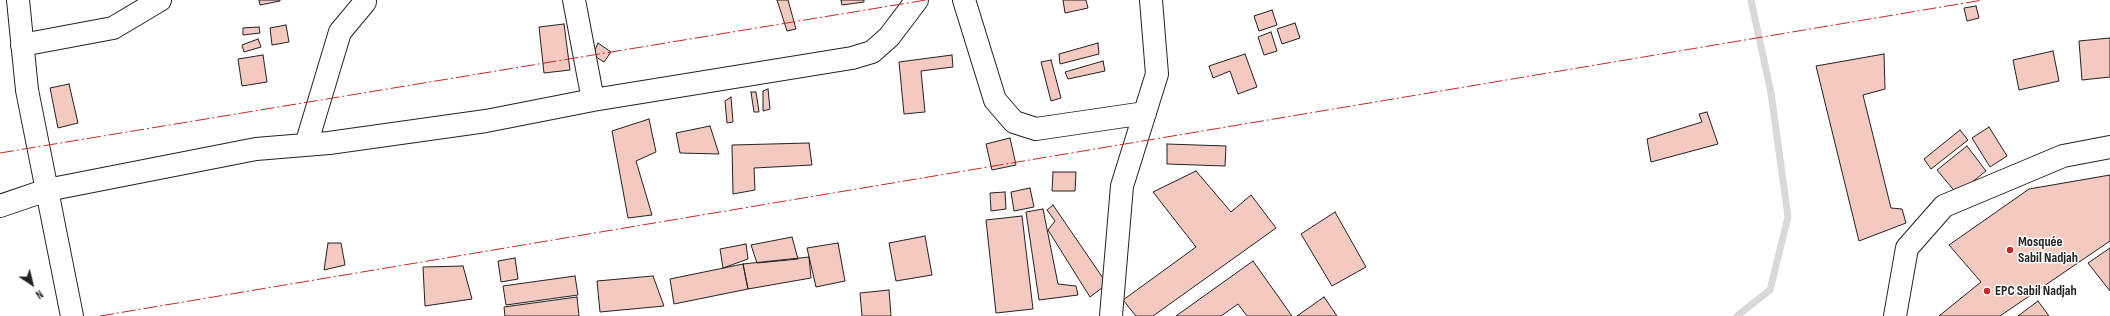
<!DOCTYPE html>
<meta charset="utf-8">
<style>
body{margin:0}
#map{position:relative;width:2110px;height:316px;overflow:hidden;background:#fff;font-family:"Sofia Sans Condensed",sans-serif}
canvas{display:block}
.north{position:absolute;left:12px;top:264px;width:40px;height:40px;-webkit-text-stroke:3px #fff;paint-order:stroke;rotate:145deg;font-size:11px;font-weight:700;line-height:16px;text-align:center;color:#222}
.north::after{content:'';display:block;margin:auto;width:14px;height:18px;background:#222;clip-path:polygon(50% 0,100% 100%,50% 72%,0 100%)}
</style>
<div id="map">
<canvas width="2110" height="316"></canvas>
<div class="north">N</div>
</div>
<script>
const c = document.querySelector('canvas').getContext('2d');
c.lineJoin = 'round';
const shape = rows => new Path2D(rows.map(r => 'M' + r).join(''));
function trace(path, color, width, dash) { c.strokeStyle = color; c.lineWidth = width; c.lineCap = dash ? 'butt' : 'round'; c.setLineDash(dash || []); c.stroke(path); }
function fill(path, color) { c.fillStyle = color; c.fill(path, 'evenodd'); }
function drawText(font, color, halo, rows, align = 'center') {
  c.font = font + ' "Sofia Sans Condensed",sans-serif'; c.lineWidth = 3; c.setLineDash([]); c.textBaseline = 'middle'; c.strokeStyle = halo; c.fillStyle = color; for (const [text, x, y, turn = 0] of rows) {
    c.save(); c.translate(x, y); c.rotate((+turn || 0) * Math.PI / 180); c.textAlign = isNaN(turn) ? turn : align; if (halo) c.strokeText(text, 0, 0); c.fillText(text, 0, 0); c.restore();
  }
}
trace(shape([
 [1737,316,1770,290,1788,217,1771,93,1751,0]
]), '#d9d9d9', 7);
const building = shape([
 [259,0,280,0,280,1,260,5,259,0],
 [777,0,788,0,796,29,787,31,777,0],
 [841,0,864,0,864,2,842,5,841,0],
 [1063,0,1086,0,1088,8,1065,13,1063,0],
 [1976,6,1979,18,1967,21,1964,8,1976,6],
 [1272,10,1277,25,1259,31,1254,16,1272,10],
 [1295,23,1300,38,1282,44,1277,29,1295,23],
 [564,24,570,70,544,73,539,27,564,24],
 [286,25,289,42,272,45,270,28,286,25],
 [259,27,260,33,243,35,243,28,259,27],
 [1271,32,1277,51,1264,55,1258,37,1271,32],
 [2110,38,2110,77,2082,80,2079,41,2110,38],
 [258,39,261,47,244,52,242,45,258,39],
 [598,43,611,52,604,62,593,55,598,43],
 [1098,43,1099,54,1060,64,1059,54,1098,43],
 [2053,51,2059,81,2019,90,2013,60,2053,51],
 [1245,54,1257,87,1238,94,1230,71,1213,78,1209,66,1245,54],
 [1884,54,1885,89,1863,95,1891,208,1902,209,1906,223,1859,241,1816,66,1884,54],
 [263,55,267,82,242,86,238,59,263,55],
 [952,55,953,67,921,71,925,112,904,114,899,62,952,55],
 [1051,60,1061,98,1051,101,1041,62,1051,60],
 [1103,61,1105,71,1068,79,1065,72,1103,61],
 [69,84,78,123,58,128,50,88,69,84],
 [768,89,770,109,763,111,763,91,768,89],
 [751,92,756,92,759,112,754,112,751,92],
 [731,97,733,122,727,123,725,101,731,97],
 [1707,112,1718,144,1651,162,1647,139,1702,122,1699,114,1707,112],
 [649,119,656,152,636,161,652,215,628,218,612,131,649,119],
 [710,126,719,154,680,153,676,133,710,126],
 [1989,127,2007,156,1990,167,1972,138,1989,127],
 [1960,130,1968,140,1931,169,1924,159,1960,130],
 [1010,138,1016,165,992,170,986,144,1010,138],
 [809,143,812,165,754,168,755,190,733,194,732,145,809,143],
 [1167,144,1226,146,1225,166,1167,164,1167,144],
 [1967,146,1986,171,1957,194,1937,170,1967,146],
 [1196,171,1231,212,1251,195,1276,228,1153,316,1136,316,1123,300,1196,247,1153,192,1196,171],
 [1053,172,1076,172,1075,191,1052,191,1053,172],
 [2110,175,2110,241,2000,316,1939,316,1981,282,1949,245,2029,189,2110,175],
 [1030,188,1034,207,1014,211,1011,192,1030,188],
 [1005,192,1006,209,991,211,990,193,1005,192],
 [1053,205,1107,284,1090,297,1048,230,1055,221,1047,210,1053,205],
 [1043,209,1058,284,1076,286,1078,295,1039,300,1026,212,1043,209],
 [1335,212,1366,267,1332,286,1301,234,1335,212],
 [1022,216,1033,309,996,313,986,220,1022,216],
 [925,236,932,275,896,281,889,243,925,236],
 [792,237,798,259,757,263,751,245,792,237],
 [328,243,341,243,345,265,324,270,328,243],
 [838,243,845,281,816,287,807,248,838,243],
 [746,244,748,259,723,268,720,249,746,244],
 [2110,248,2110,291,2088,263,2110,248],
 [809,257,811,278,748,289,743,264,809,257],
 [515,258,518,279,501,282,498,261,515,258],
 [1253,261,1292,316,1247,316,1238,304,1221,316,1176,316,1253,261],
 [743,264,748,289,674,304,670,279,743,264],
 [463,266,472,299,425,306,423,267,463,266],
 [575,276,578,295,506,305,503,286,575,276],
 [653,276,664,306,600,312,597,281,653,276],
 [889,290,891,316,862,316,860,293,889,290],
 [577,297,579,316,505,316,504,307,577,297],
 [1324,297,1337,316,1297,316,1324,297],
 [2038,301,2049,316,2018,316,2038,301]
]);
fill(building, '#f3c9c0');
trace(building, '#222', 1);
const minor = shape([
 [18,0,27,90,72,316],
 [574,0,593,100],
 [964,0,995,100,1014,122,1036,129,1145,113],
 [22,45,113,28,160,0],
 [306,145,340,32,365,2],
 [0,206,47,190,256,149,329,143,486,121,593,100,852,58,872,52,889,37,917,0],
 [1111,316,1122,186,1157,74,1151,0],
 [1895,316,1907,248,1944,206,2063,156,2110,147]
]);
trace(minor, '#222', 24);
trace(minor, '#fff', 22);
trace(shape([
 [0,153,926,0],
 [100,316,1983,0]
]), '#c62828', 1, [14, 3, 2, 3]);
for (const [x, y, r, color] of [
 [2010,250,4,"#c62828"],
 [1987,291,4,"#c62828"]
]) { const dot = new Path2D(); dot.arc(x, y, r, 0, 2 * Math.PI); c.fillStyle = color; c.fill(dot); trace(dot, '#fff', 1.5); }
drawText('bold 14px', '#222', '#fff', [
 ["Mosquée",2018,242],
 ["Sabil Nadjah",2018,258],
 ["EPC Sabil Nadjah",1995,291]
], 'left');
</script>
